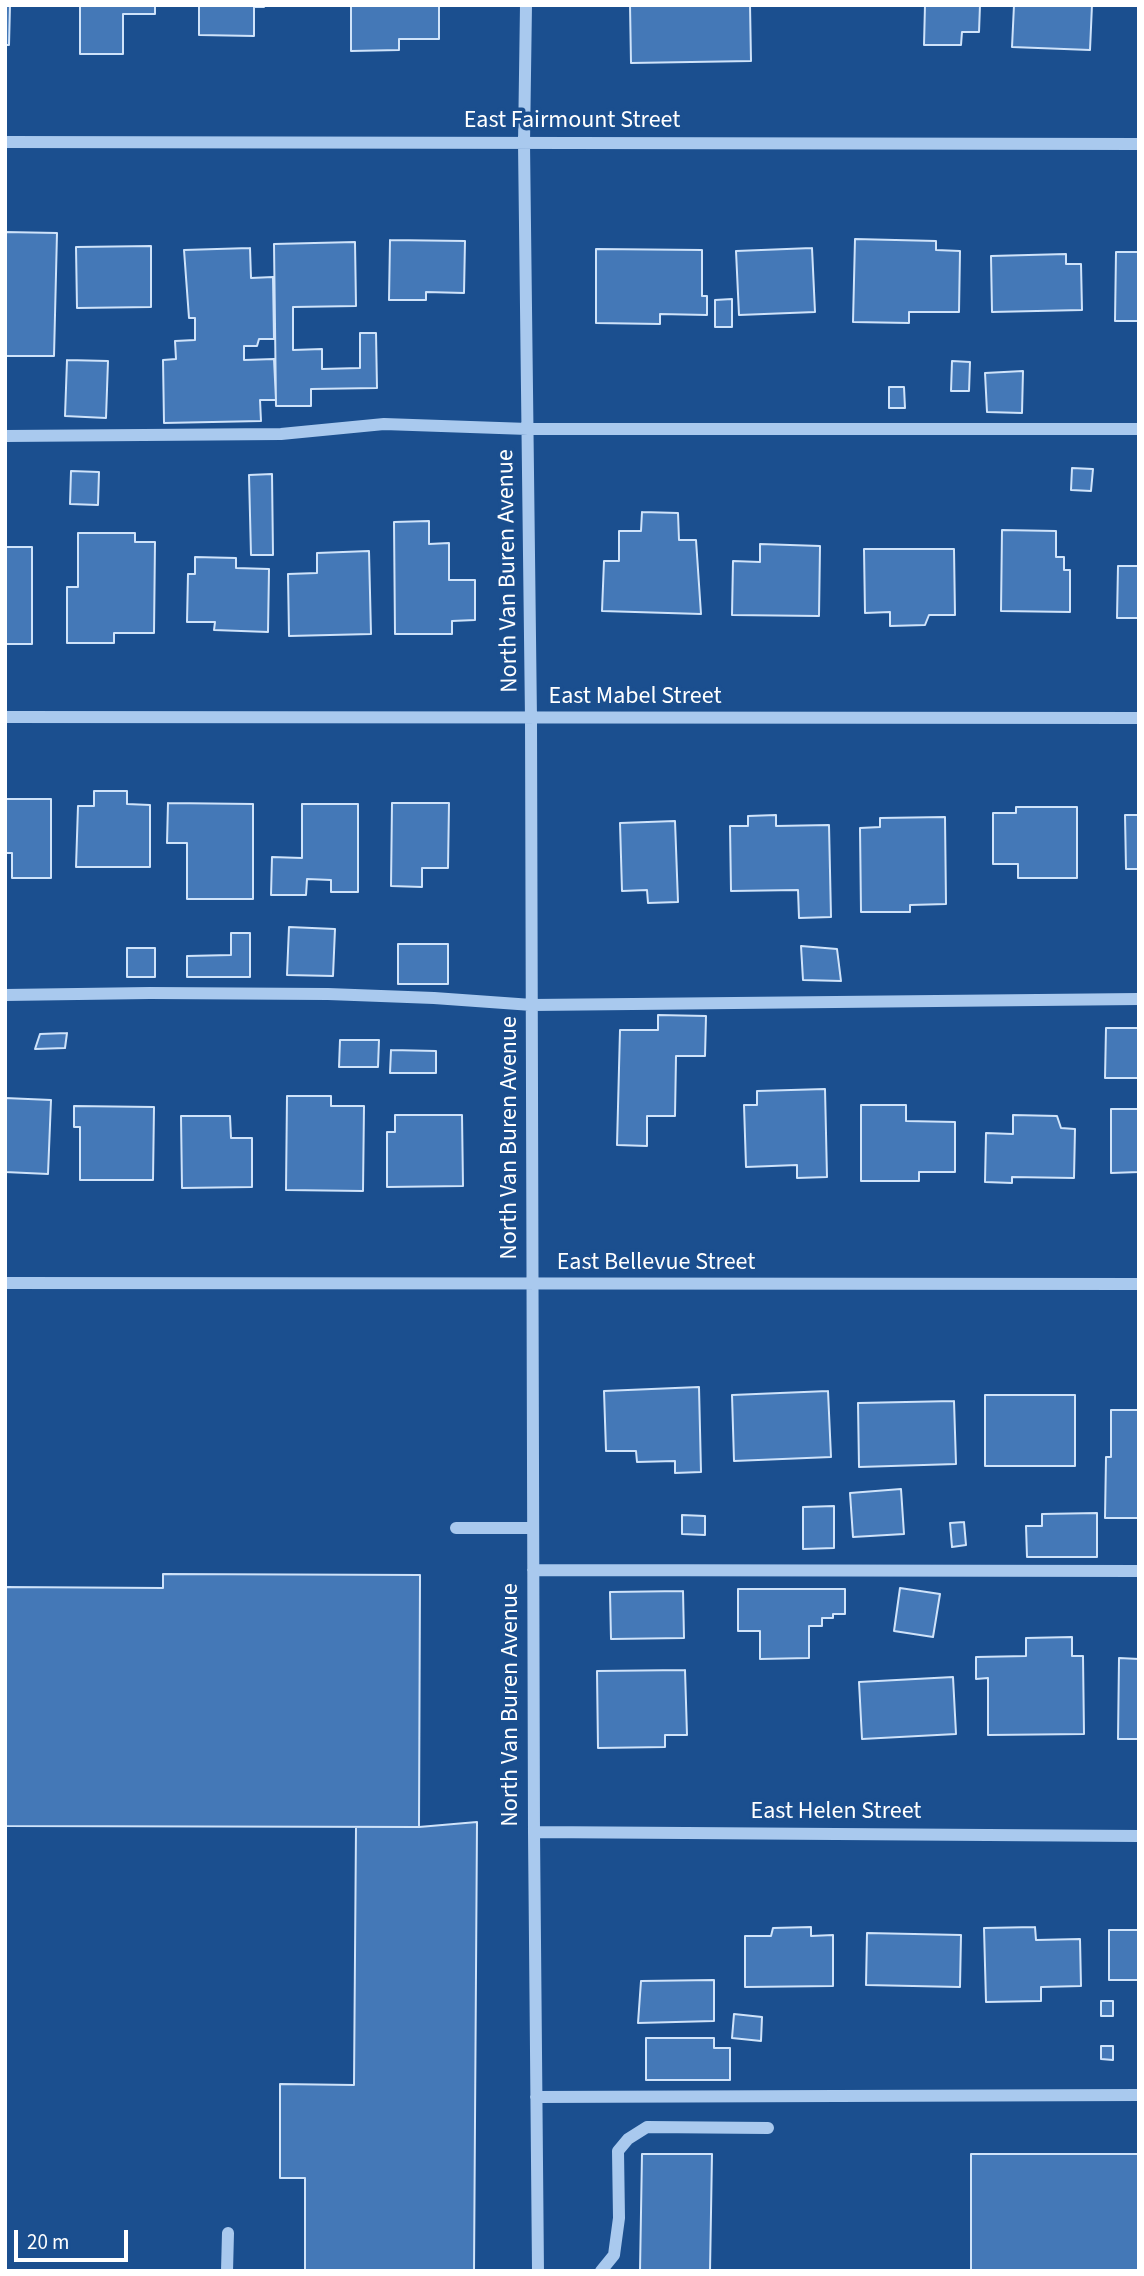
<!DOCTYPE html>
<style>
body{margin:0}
#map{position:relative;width:1144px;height:2276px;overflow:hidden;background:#1b4f8f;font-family:"Source Sans 3",sans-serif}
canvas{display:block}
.frame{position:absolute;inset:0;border:7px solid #fff;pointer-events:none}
.scale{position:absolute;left:14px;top:2230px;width:114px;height:32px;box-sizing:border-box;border:4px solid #fff;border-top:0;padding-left:9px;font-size:21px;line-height:24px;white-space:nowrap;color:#fff;-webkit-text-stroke:5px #1b4f8f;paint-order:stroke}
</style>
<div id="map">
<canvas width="1144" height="2276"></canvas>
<div class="frame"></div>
<div class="scale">20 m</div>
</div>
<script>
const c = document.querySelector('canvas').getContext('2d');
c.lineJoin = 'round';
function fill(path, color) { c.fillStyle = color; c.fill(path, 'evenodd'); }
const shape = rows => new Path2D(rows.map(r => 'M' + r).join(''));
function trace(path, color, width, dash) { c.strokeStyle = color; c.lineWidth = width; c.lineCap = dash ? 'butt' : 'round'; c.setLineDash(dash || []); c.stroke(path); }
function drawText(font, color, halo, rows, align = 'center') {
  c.font = font + ' "Source Sans 3",sans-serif'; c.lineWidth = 7; c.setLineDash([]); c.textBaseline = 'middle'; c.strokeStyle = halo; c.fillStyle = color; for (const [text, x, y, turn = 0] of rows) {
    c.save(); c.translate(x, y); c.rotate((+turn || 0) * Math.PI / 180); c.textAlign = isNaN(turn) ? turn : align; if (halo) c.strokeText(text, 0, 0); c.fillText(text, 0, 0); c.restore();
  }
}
const building = shape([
 [5,5,10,5,9,45,5,45,5,5],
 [80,5,155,5,155,14,123,14,123,54,80,54,80,5],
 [199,5,264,5,264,7,254,7,254,36,199,35,199,5],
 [351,5,439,5,439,39,399,39,399,50,351,51,351,5],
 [630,5,750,5,751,61,631,63,630,5],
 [925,5,980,5,979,32,962,32,961,45,924,45,925,5],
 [1014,5,1092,5,1090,50,1012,47,1014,5],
 [5,232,57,233,54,356,5,356,5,232],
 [855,239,936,241,936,250,960,251,959,312,909,312,909,323,853,322,855,239],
 [390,240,465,241,464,293,426,292,426,300,389,300,390,240],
 [355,242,356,306,293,307,293,350,322,349,322,369,360,368,360,333,376,333,377,388,311,389,311,406,276,406,274,244,355,242],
 [151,246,151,307,77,308,76,247,151,246],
 [250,248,251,278,273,277,274,339,259,339,257,346,244,346,244,360,274,359,276,400,260,400,261,421,164,423,163,360,176,359,175,341,195,340,195,318,189,318,184,250,250,248],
 [812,248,815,312,739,315,736,251,812,248],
 [596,249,702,250,702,296,707,296,707,315,660,314,660,324,596,323,596,249],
 [1116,252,1139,252,1139,321,1115,321,1116,252],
 [1066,254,1066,264,1081,264,1082,310,992,312,991,256,1066,254],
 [732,299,732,327,715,327,715,300,732,299],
 [67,360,108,361,106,418,65,416,67,360],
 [952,361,970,362,969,391,951,391,952,361],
 [1023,371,1022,413,987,412,985,373,1023,371],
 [889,387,904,387,905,408,889,408,889,387],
 [1072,468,1093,469,1091,491,1071,490,1072,468],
 [71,471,99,472,98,505,70,504,71,471],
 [272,474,273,555,251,555,249,475,272,474],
 [642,512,678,513,679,540,696,540,701,614,602,611,604,561,619,561,619,531,641,531,642,512],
 [429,521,429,544,449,543,449,580,475,580,475,620,452,621,452,634,395,634,394,522,429,521],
 [1002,530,1056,531,1056,557,1064,557,1064,570,1070,570,1070,612,1001,611,1002,530],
 [78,533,135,533,135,542,155,542,154,633,114,633,114,643,67,643,67,587,78,587,78,533],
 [760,544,820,546,819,616,732,615,733,561,760,562,760,544],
 [5,547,32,547,32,644,5,644,5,547],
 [864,549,954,549,955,615,929,615,925,625,890,626,890,612,865,613,864,549],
 [369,551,371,634,289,636,288,574,317,573,317,553,369,551],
 [195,557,236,558,236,568,269,569,268,632,214,630,215,622,187,622,188,574,195,574,195,557],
 [1118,566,1139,566,1139,618,1117,618,1118,566],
 [94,791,127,791,127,804,150,805,150,867,76,867,78,806,94,806,94,791],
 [5,799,51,799,51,878,12,878,12,853,5,853,5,799],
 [168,803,253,804,253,899,187,899,187,843,167,843,168,803],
 [392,803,449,803,448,868,422,868,422,887,391,886,392,803],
 [302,804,358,804,358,892,331,892,331,880,307,879,306,895,271,895,272,857,302,858,302,804],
 [1016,807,1077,807,1077,878,1018,878,1018,864,993,864,993,813,1016,813,1016,807],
 [776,815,776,826,829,825,831,917,799,918,798,890,731,891,730,826,748,826,748,816,776,815],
 [1125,815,1139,815,1139,869,1126,869,1125,815],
 [945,817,946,904,910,905,910,912,861,912,860,828,880,827,880,818,945,817],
 [675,821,678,902,648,903,647,890,622,891,620,823,675,821],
 [289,927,335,929,333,976,287,975,289,927],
 [231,933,250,933,250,977,187,977,187,956,231,955,231,933],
 [398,944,448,944,448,984,398,984,398,944],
 [801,946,837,949,841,981,803,980,801,946],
 [127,948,155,948,155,977,127,977,127,948],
 [658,1015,706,1016,705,1056,676,1056,675,1116,647,1116,647,1146,617,1145,620,1030,658,1030,658,1015],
 [1106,1028,1139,1028,1139,1078,1105,1078,1106,1028],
 [67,1033,65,1048,35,1049,40,1034,67,1033],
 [340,1040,379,1040,378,1067,339,1067,340,1040],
 [391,1050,436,1051,436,1073,390,1073,391,1050],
 [825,1089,827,1177,797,1178,797,1165,746,1167,744,1105,757,1105,757,1091,825,1089],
 [287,1096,331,1096,331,1106,364,1106,363,1191,286,1190,287,1096],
 [5,1098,51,1100,48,1174,5,1172,5,1098],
 [861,1105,906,1105,906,1121,955,1122,955,1172,919,1172,919,1181,861,1181,861,1105],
 [74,1106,154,1107,153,1180,80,1180,80,1127,74,1127,74,1106],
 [1111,1109,1139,1109,1139,1172,1111,1173,1111,1109],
 [395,1115,462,1115,463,1186,387,1187,387,1132,395,1132,395,1115],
 [1013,1115,1057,1116,1061,1128,1075,1129,1074,1178,1012,1177,1012,1183,985,1182,986,1133,1013,1134,1013,1115],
 [181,1116,230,1116,231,1138,252,1138,252,1187,182,1188,181,1116],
 [699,1387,701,1472,675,1473,675,1461,637,1462,636,1451,606,1451,604,1391,699,1387],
 [828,1391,831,1457,734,1461,732,1395,828,1391],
 [985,1395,1075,1395,1075,1466,985,1466,985,1395],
 [954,1401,956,1464,859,1467,858,1403,954,1401],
 [1111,1410,1139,1410,1139,1518,1105,1518,1106,1457,1111,1457,1111,1410],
 [901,1489,904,1534,853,1537,850,1493,901,1489],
 [834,1506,834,1548,803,1549,803,1507,834,1506],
 [1097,1513,1097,1557,1027,1557,1026,1526,1042,1526,1042,1514,1097,1513],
 [682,1515,705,1516,705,1535,682,1534,682,1515],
 [964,1522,966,1545,952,1547,950,1523,964,1522],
 [163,1574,420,1575,419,1827,5,1826,5,1587,163,1588,163,1574],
 [900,1588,940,1594,933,1637,894,1631,900,1588],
 [738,1589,845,1589,845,1614,833,1614,833,1618,822,1618,822,1626,809,1626,809,1658,760,1659,760,1631,738,1631,738,1589],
 [683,1591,684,1638,611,1639,610,1592,683,1591],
 [1072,1637,1072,1656,1083,1656,1084,1734,988,1735,988,1678,976,1679,976,1657,1026,1656,1026,1638,1072,1637],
 [1119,1658,1139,1659,1139,1739,1118,1739,1119,1658],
 [685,1670,687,1735,665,1735,665,1747,598,1748,597,1671,685,1670],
 [953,1677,956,1734,862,1739,859,1682,953,1677],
 [477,1822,474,2271,305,2270,305,2178,280,2178,280,2084,354,2085,356,1827,419,1827,477,1822],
 [811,1927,811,1936,833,1935,833,1986,745,1987,745,1936,771,1936,773,1928,811,1927],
 [1035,1927,1036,1940,1080,1939,1081,1986,1041,1987,1041,2001,986,2002,984,1928,1035,1927],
 [1109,1930,1139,1930,1139,1980,1109,1980,1109,1930],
 [867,1933,961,1935,960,1987,866,1985,867,1933],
 [714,1980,714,2021,638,2023,641,1981,714,1980],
 [1101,2001,1113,2001,1113,2016,1101,2016,1101,2001],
 [734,2014,762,2017,761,2041,732,2038,734,2014],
 [646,2038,714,2038,714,2048,730,2048,730,2080,646,2080,646,2038],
 [1101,2046,1113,2046,1113,2060,1101,2059,1101,2046],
 [642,2154,712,2154,710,2271,640,2271,642,2154],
 [971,2154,1139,2154,1139,2271,971,2271,971,2154]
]);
fill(building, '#4478b7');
trace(building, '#cfe3fa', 2);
trace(shape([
 [526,5,524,143,531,719,534,1832,538,2271],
 [5,142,1139,144],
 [5,436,281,434,384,424,528,429,1139,429],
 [5,717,1139,718],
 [5,995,150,993,328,994,434,998,532,1005,1139,999],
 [5,1283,1139,1284],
 [456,1528,533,1528],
 [533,1570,1139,1571],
 [534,1832,1139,1836],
 [536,2097,1139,2095],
 [227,2271,228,2233],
 [601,2271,614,2255,619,2218,618,2151,628,2139,647,2127,768,2128]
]), '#a9c9ee', 12);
drawText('24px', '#fff', '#1b4f8f', [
 ["East Fairmount Street",572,122],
 ["North Van Buren Avenue",509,571,-91],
 ["East Mabel Street",635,698],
 ["North Van Buren Avenue",511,1138,-90],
 ["East Bellevue Street",656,1264],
 ["North Van Buren Avenue",512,1705,-90],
 ["East Helen Street",836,1813]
]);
</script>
